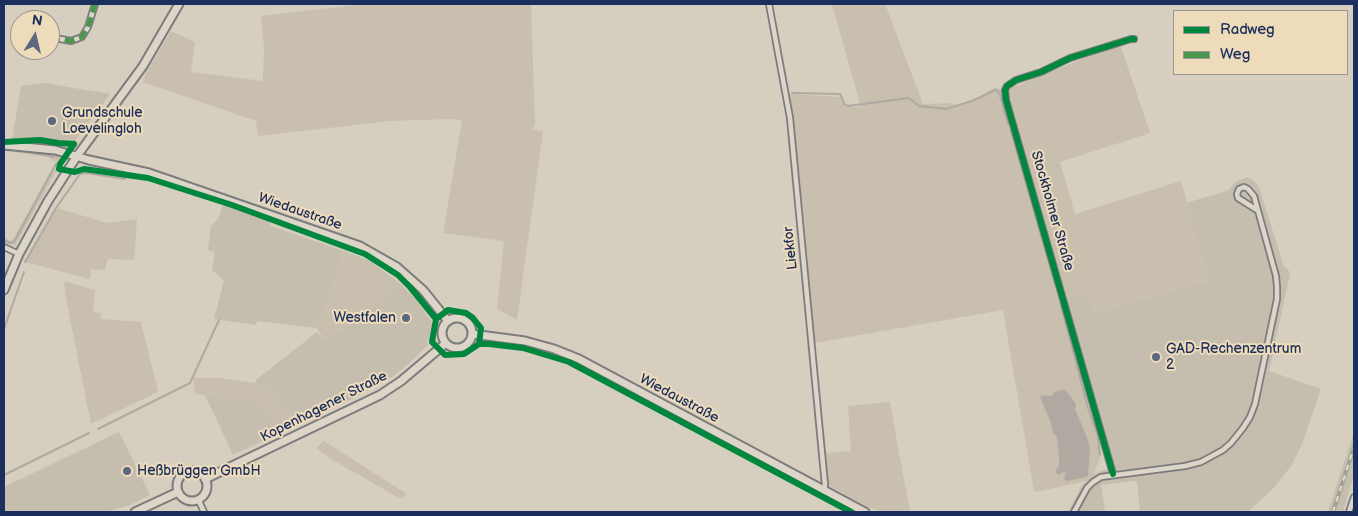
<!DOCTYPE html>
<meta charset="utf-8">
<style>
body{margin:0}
#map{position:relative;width:1358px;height:516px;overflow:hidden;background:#d6cebe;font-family:"Balsamiq Sans",sans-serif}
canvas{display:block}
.frame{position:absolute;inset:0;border:5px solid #1b2f5e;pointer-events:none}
.legend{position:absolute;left:1173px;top:10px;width:175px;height:65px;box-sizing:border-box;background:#eedbb9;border:1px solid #9a9695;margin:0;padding:6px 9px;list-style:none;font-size:15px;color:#1b2f5e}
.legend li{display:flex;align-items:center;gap:10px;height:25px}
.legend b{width:25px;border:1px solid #9a9695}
.north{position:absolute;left:10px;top:10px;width:50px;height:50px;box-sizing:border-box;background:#eedbb9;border:1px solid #9a9695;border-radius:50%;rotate:9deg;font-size:14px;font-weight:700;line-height:20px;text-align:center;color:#1b2f5e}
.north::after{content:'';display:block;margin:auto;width:18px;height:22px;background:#5c6780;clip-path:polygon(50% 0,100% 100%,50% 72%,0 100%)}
</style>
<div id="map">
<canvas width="1358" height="516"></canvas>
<div class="frame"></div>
<ul class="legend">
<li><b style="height:6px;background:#00873e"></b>Radweg</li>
<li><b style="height:6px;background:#49964d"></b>Weg</li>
</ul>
<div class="north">N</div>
</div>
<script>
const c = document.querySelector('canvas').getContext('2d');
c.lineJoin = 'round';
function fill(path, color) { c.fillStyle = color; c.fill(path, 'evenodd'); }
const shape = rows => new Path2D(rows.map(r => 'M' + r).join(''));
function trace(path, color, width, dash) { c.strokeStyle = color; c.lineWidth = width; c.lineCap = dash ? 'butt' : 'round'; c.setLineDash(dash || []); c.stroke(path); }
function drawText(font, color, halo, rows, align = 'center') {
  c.font = font + ' "Balsamiq Sans",sans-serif'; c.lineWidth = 4; c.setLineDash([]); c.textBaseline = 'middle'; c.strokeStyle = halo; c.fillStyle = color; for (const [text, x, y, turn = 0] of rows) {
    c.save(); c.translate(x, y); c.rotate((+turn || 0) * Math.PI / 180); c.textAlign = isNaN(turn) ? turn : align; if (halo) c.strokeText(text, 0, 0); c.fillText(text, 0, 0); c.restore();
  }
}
fill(shape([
 [44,83,110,94,74,142,57,142,40,138,12,140,21,86],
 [1247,177,1252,179,1259,187,1284,267,1288,269,1290,274,1269,371,1321,389,1302,444,1291,466,1272,490,1247,512,1140,512,1137,482,1135,481,1101,485,1105,512,1068,512,1081,487,1089,477,1101,471,1115,468,1066,298,1089,293,1095,313,1209,280,1186,203,1227,191,1237,181],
 [223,205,230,205,271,221,270,226,344,251,317,328,257,321,256,325,214,319,224,281,212,270,215,252,208,250,211,226,218,219],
 [402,285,415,299,432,322,430,336,427,342,429,344,406,366,392,377,358,396,300,424,275,397,266,388,256,383,256,380,317,332,325,342],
 [205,395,250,400,255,403,283,432,233,455],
 [119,432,150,495,130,505,105,512,4,512,4,487],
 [1354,432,1354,474,1343,512,1328,512]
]), '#c5bdae');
fill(shape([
 [364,4,531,4,535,125,532,129,543,131,517,320,497,309,504,241,443,233,462,120,448,119,390,121,258,136,256,121,143,82,145,75,171,31,195,42,191,72,263,81,264,48,261,16],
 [832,4,885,4,923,104,953,103,955,107,972,101,996,87,1001,90,1088,391,1097,428,1099,441,1100,458,1093,475,1086,481,1036,492,1034,491,1003,310,814,343,790,94,840,97,845,107,861,107],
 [1120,44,1150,133,1060,162,1075,214,1181,181,1209,280,1095,313,1088,293,1066,298,1006,90],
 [4,148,47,153,58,156,60,159,57,170,15,246,4,243,4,238,10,241,13,239,56,162,48,157,4,151],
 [57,208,107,223,137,219,134,260,108,259,105,270,91,269,90,279,25,262],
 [344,251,370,261,402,285,325,342,317,328],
 [64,281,95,290,93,312,101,313,101,319,141,322,158,392,91,424,66,298],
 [193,378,218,378,256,383,266,388,275,397,300,424,283,432,255,403,250,400,195,394],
 [890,402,898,447,910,512,884,512,868,507,828,485,825,453,851,451,848,406],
 [324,441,407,494,401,499,331,459,316,448]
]), '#c8bfaf');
fill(shape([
 [1061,390,1065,390,1068,393,1076,404,1075,409,1088,440,1090,449,1088,475,1087,477,1067,481,1064,479,1066,473,1062,472,1059,475,1055,472,1059,465,1059,457,1057,438,1053,432,1051,423,1040,397,1044,395,1052,396,1054,392]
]), '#afa9a2');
trace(shape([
 [792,93,840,94,845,105,848,106,909,98,919,106,946,109,972,101,995,90,999,92,1008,124],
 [1011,131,1057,290],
 [4,150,18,150,54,157],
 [4,240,10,243,14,242,56,164],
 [25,262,56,208,80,174,86,173,125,179],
 [1061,305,1088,408,1098,436,1100,455],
 [4,329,24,272],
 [98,429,190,383,219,320],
 [4,475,89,433]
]), '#afa9a2', 2);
const street = shape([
 [769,4,790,118,825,485,824,490],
 [50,37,71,41,82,37,88,27,95,4],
 [4,247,19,254],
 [1113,474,1006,100,1005,90,1007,86,1016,80,1041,72,1070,58,1131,39,1134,39],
 [198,499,204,512],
 [1074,512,1087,488,1093,482,1101,477,1185,466,1201,462,1223,450,1231,443,1243,428,1250,417,1255,404,1277,299,1277,287,1276,276,1254,196,1248,189,1244,187,1239,189,1237,194,1238,198,1257,210],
 [1349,512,1354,497]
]);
const secondary = shape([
 [4,145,55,150,89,160,149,173,360,246,397,267,423,290,448,321],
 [4,290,19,254,48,201,77,156,143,66,179,4],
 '442 333a15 15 0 1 1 30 0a15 15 0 1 1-30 0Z',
 [472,334,525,341,554,349,579,359,865,512],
 '177 486a15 15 0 1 1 30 0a15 15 0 1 1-30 0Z',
 [205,479,380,395,401,381,446,343],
 [135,512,178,492]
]);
trace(street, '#7b7c7d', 8);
trace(secondary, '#7b7c7d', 11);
trace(street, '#dcd5c8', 4.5);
trace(secondary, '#dcd5c8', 7);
const rail = shape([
 [1333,512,1354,447]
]);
trace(rail, '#a19f9d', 4);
trace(rail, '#eedbb9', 2, [5.5]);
trace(shape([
 [50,37,71,41,82,37,88,27,95,4]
]), '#49964d', 5, [10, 5]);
trace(shape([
 [4,142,40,140,58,143,74,144],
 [74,144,60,164,59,169,75,172,84,169,148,178,232,205,365,254,398,275,410,287,436,319,432,342,445,355,464,354,479,344,489,344,523,348,569,362,851,512],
 [436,319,448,310,466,313,473,318,481,328,479,344],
 [1113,474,1006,100,1005,90,1007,86,1016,80,1041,72,1070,58,1131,39,1134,39]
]), '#00873e', 6);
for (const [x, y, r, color] of [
 [52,121,5,"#5c6780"],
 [406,318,5,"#5c6780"],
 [1156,357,5,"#5c6780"],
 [127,471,5,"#5c6780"]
]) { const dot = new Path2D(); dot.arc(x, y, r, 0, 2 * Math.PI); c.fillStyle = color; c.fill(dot); trace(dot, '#eedbb9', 2); }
drawText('14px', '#1b2f5e', '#eedbb9', [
 ["Grundschule",62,113],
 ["Loevelingloh",62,129],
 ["Westfalen",396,318,"right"],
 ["GAD-Rechenzentrum",1166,349],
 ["2",1166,365],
 ["Heßbrüggen GmbH",137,471]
], 'left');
drawText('14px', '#1b2f5e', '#eedbb9', [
 ["Stockholmer Straße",1052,211,74],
 ["Wiedaustraße",300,212,19],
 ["Liekfor",791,248,-96],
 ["Wiedaustraße",679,399,28],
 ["Kopenhagener Straße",324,407,-27]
]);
</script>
